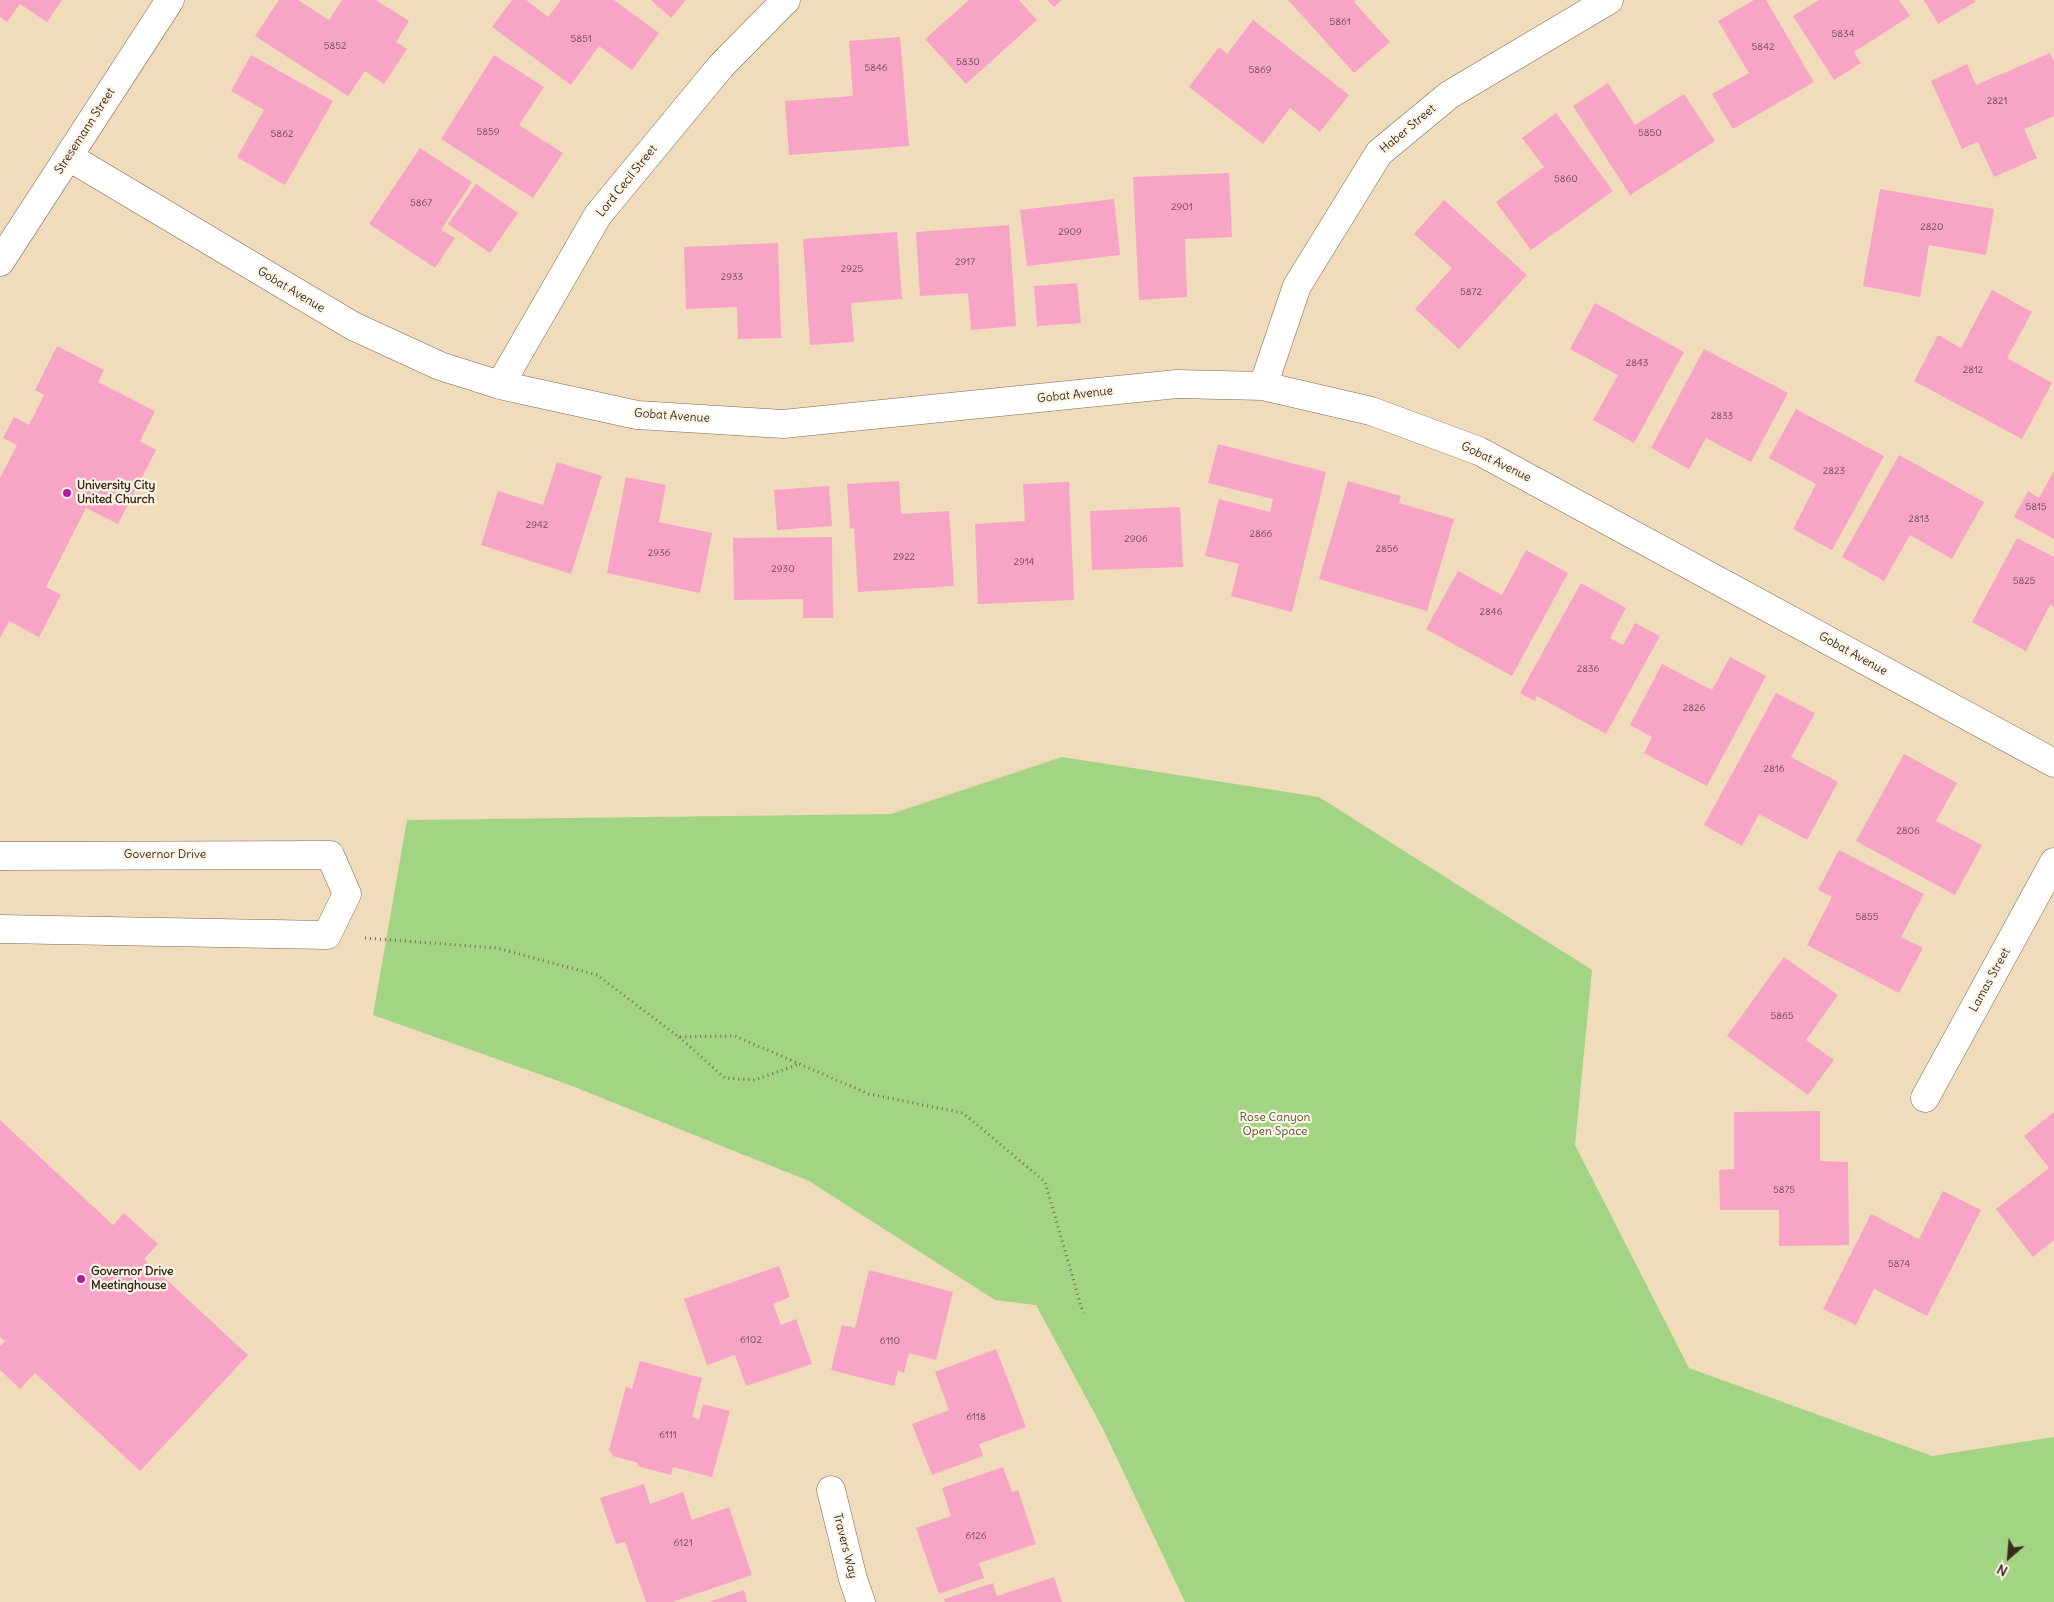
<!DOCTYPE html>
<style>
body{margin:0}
#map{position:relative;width:2054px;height:1602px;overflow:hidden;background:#f0dcbb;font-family:Delius,sans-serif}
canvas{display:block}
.north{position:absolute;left:1984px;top:1532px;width:50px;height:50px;-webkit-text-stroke:4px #fcf5e5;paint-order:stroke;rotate:207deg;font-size:14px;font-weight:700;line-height:20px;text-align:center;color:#3b2a1e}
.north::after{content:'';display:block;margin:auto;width:18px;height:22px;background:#3b2a1e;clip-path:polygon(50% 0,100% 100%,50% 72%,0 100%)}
</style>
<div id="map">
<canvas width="2054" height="1602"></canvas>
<div class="north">N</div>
</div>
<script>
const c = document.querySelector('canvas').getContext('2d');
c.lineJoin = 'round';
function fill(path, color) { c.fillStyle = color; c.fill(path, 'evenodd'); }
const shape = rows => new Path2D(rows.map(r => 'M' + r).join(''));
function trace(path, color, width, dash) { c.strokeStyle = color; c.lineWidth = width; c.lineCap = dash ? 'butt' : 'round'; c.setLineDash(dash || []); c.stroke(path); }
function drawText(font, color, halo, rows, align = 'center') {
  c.font = font + ' Delius,sans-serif'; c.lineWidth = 4.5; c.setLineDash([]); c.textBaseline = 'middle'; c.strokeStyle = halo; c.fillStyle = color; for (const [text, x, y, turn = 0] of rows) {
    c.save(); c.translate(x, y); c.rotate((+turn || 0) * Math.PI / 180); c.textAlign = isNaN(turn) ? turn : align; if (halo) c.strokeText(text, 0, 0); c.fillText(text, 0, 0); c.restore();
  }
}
fill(shape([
 [1062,757,1319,797,1592,970,1575,1145,1689,1368,1932,1456,2054,1437,2054,1602,1185,1602,1103,1429,1036,1305,995,1300,809,1181,567,1084,373,1015,407,820,891,814]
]), '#a2d484');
fill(shape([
 [0,0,62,0,47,22,20,4,7,22,0,17],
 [279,0,298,0,329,20,342,0,376,0,409,21,396,42,407,49,384,84,365,71,348,96,255,36],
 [512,0,526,0,548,17,561,0,614,0,659,33,632,70,599,46,571,85,492,27],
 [651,0,686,0,671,18],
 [969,0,1019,0,1037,20,966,84,925,39],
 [1047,0,1062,0,1054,7],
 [1288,0,1356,0,1354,2,1390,42,1354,73],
 [1754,0,1766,0,1814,82,1733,129,1712,94,1749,73,1718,21],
 [1819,0,1899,0,1910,16,1854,52,1861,63,1834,80,1793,16],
 [1924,0,1974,0,1975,2,1938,24],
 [1253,20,1349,95,1320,132,1290,108,1263,144,1189,87,1219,47,1227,54],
 [900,37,909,146,789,155,785,101,853,96,849,41],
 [2050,53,2054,61,2054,116,2024,129,2037,158,1994,177,1978,142,1962,149,1931,81,1967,64,1976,85],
 [251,55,333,101,285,185,237,157,264,110,231,91],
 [494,55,544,87,519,125,563,153,533,198,441,139],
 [1608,83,1635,125,1684,94,1715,141,1630,195,1573,106],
 [1556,113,1613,191,1531,250,1496,202,1544,167,1522,138],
 [420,148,472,182,441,230,455,238,435,268,369,224],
 [1229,173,1232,237,1185,239,1187,297,1139,300,1133,177],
 [476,184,518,213,490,253,448,224],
 [1880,189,1994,209,1986,255,1929,245,1920,297,1863,286],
 [1114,199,1120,255,1027,266,1020,210],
 [1444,200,1527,275,1459,349,1415,309,1452,268,1414,234],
 [1009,225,1016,326,971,330,968,293,920,296,916,232],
 [897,232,902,299,851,303,854,342,810,345,803,239],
 [778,243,781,338,738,339,737,307,686,309,684,247],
 [1077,283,1081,323,1037,326,1034,286],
 [1992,290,2032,312,2007,358,2052,383,2022,439,1914,381,1938,335,1961,348],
 [1595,303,1684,352,1634,443,1593,420,1618,375,1570,349],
 [57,346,104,370,98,382,155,411,140,441,156,450,118,524,86,508,46,587,61,595,39,637,9,621,0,638,0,478,17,445,3,438,14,417,29,425,44,395,35,390],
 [1704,349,1788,393,1751,462,1706,438,1689,469,1651,448],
 [1796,409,1884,456,1832,550,1793,529,1816,484,1769,458],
 [1218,444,1326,472,1292,612,1231,596,1239,564,1205,556,1219,499,1270,512,1273,499,1208,483],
 [1899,455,1984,502,1952,559,1910,535,1884,581,1842,557],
 [557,462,602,476,571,574,481,545,498,491,543,505],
 [2054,471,2054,539,2014,517,2028,491,2039,498],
 [626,477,666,485,659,522,712,533,700,593,607,573],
 [899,481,901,514,949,511,954,586,858,592,854,528,850,529,847,484],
 [1348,481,1401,496,1399,503,1454,519,1427,611,1319,579],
 [1069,482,1074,600,978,604,975,524,1025,521,1023,484],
 [829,486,832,526,777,530,774,490],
 [1180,507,1183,567,1092,570,1090,511],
 [832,537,833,618,803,618,803,599,734,600,733,538],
 [2017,538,2054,557,2054,607,2050,605,2026,651,1972,622],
 [1526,550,1568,573,1512,676,1426,629,1458,571,1502,595],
 [1581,583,1626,608,1610,638,1623,645,1635,623,1660,636,1606,734,1537,696,1535,701,1520,693],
 [1730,657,1766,676,1707,786,1644,753,1652,737,1630,725,1662,664,1712,690],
 [1776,693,1815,713,1791,757,1838,782,1807,840,1759,814,1742,846,1704,825],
 [1904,754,1957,783,1936,821,1982,845,1955,895,1856,841],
 [1839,850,1924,894,1901,937,1923,948,1899,993,1807,945,1832,897,1818,890],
 [1784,957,1838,995,1806,1040,1834,1060,1808,1095,1727,1036],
 [1820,1111,1820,1161,1848,1162,1849,1245,1779,1246,1779,1210,1720,1210,1719,1170,1734,1169,1734,1112],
 [2054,1112,2054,1240,2033,1257,1996,1209,2049,1168,2024,1136],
 [0,1120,113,1225,124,1213,158,1244,144,1259,248,1355,140,1471,35,1373,20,1389,0,1370,0,1346,5,1341,0,1337],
 [1943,1191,1981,1210,1927,1316,1874,1289,1856,1325,1823,1309,1871,1214,1919,1239],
 [779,1266,790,1297,773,1304,781,1325,796,1319,812,1364,746,1386,735,1355,707,1365,684,1299],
 [869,1270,953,1292,936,1360,909,1353,904,1373,898,1371,894,1386,831,1370,842,1325,855,1328],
 [996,1349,1026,1427,979,1444,983,1456,932,1475,912,1424,949,1410,935,1372],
 [640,1361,702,1378,692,1417,699,1419,703,1404,730,1411,712,1477,673,1467,671,1475,637,1466,638,1463,613,1456,609,1450,626,1387,632,1389],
 [1003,1467,1012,1492,1018,1490,1036,1544,979,1563,984,1578,939,1594,916,1528,951,1516,942,1488],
 [644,1484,650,1504,683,1492,692,1520,729,1507,752,1575,672,1602,646,1602,625,1542,616,1544,600,1498],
 [1054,1577,1062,1602,945,1602,944,1599,993,1583,997,1596],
 [744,1590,747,1602,709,1602]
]), '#f7a4c7');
const street = shape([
 [69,157,353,326,440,366,500,385,637,415,783,424,1177,384,1263,386,1371,411,1479,451,2054,763],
 [500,385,598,215,721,66,786,0],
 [1263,386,1297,286,1379,153,1449,95,1609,0],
 [0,856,330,855,347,894,327,935,0,929],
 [1925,1098,2054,862],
 [831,1490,853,1579,861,1602]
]);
const secondary = shape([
 [0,262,170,0]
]);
trace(street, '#7a6855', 29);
trace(secondary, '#7a6855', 29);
trace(shape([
 [365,938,497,948,597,975,679,1037,735,1036,869,1094,963,1113,1045,1182,1083,1313],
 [679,1037,725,1078,755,1080,799,1064]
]), '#7a6855', 3, [1, 4]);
trace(street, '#fff', 28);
trace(secondary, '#fff', 28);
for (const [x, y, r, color] of [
 [67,493,5,"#b5179e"],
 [81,1279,5,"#b5179e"]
]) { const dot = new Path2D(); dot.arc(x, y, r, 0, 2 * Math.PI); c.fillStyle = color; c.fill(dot); trace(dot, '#fcf5e5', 2); }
drawText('10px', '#6a4848', null, [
 ["5861",1340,22],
 ["5834",1843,34],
 ["5851",581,39],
 ["5852",335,46],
 ["5842",1763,47],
 ["5830",968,62],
 ["5846",876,68],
 ["5869",1260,70],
 ["2821",1997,101],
 ["5859",488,132],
 ["5850",1650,133],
 ["5862",282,134],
 ["5860",1566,179],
 ["5867",421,203],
 ["2901",1182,207],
 ["2820",1932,227],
 ["2909",1070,232],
 ["2917",965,262],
 ["2925",852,269],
 ["2933",732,277],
 ["5872",1471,292],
 ["2843",1637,363],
 ["2812",1973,370],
 ["2833",1722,416],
 ["2823",1834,471],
 ["5815",2036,507],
 ["2813",1919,519],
 ["2942",537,525],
 ["2866",1261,534],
 ["2906",1136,539],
 ["2856",1387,549],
 ["2936",659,553],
 ["2922",904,557],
 ["2914",1024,562],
 ["2930",783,569],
 ["5825",2024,581],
 ["2846",1491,612],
 ["2836",1588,669],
 ["2826",1694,708],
 ["2816",1774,769],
 ["2806",1908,831],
 ["5855",1867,917],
 ["5865",1782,1016],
 ["5875",1784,1190],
 ["5874",1899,1264],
 ["6102",751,1340],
 ["6110",890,1341],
 ["6118",976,1417],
 ["6111",668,1435],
 ["6126",976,1536],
 ["6121",683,1543]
]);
drawText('12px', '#3b2a1e', '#fcf5e5', [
 ["Haber Street",1408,129,-40],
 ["Stresemann Street",85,131,-57],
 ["Lord Cecil Street",627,181,-51],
 ["Gobat Avenue",291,290,31],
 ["Gobat Avenue",1075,395,-6],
 ["Gobat Avenue",672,416,4],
 ["Gobat Avenue",1496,462,26],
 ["Gobat Avenue",1853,654,29],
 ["Governor Drive",165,855],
 ["Lamas Street",1990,980,-61],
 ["Travers Way",845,1546,76]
]);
drawText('bold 12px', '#3b2a1e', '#fcf5e5', [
 ["University City",77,486],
 ["United Church",77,500],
 ["Governor Drive",91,1272],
 ["Meetinghouse",91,1286]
], 'left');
drawText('12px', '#555438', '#fcf5e5', [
 ["Rose Canyon",1275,1118],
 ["Open Space",1275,1132]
]);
</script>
